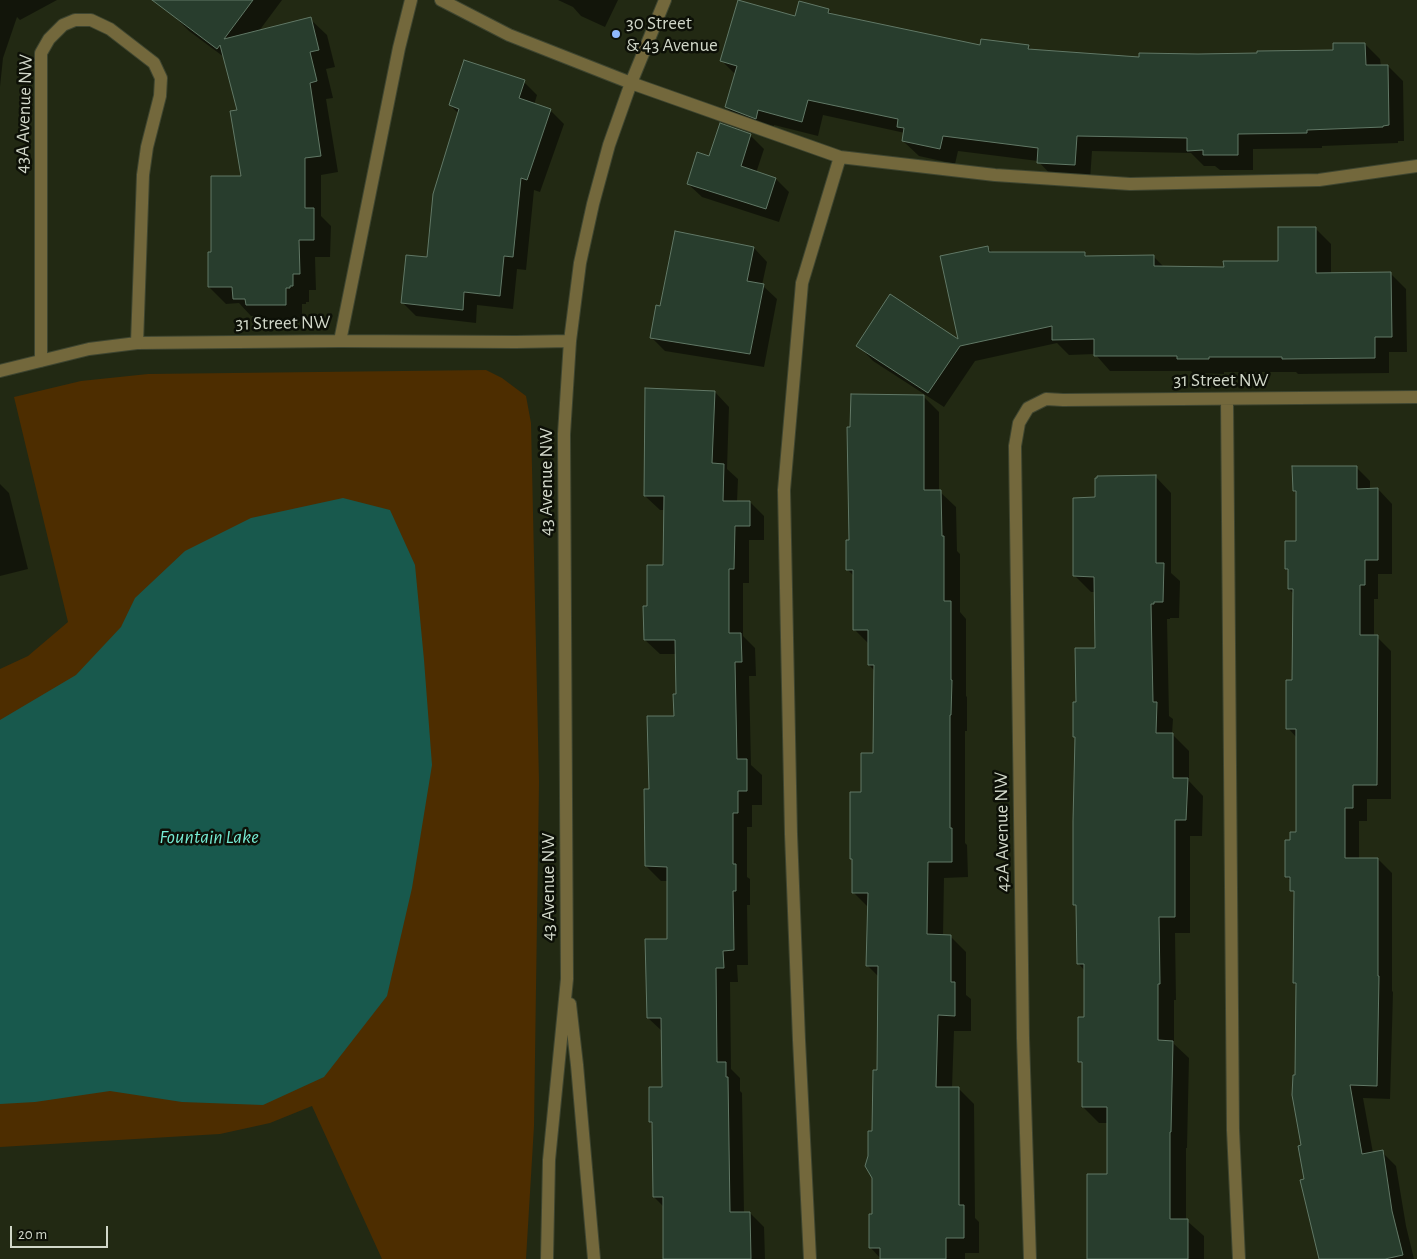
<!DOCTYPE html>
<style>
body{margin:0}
#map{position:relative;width:1417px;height:1259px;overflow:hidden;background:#222913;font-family:"Alegreya Sans",sans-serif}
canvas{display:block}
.scale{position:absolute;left:10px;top:1226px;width:98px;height:22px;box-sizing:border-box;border:2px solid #d1d7c9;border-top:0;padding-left:6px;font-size:15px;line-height:18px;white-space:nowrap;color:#d1d7c9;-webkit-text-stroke:4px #0d1007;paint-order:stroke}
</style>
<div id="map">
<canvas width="1417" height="1259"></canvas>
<div class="scale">20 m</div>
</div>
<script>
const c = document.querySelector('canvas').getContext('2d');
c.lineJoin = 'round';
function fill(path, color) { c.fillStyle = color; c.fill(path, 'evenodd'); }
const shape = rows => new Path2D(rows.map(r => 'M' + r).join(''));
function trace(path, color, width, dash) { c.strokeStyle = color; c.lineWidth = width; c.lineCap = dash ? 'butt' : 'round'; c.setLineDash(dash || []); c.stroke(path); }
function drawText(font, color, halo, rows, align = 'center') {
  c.font = font + ' "Alegreya Sans",sans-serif'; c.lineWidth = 5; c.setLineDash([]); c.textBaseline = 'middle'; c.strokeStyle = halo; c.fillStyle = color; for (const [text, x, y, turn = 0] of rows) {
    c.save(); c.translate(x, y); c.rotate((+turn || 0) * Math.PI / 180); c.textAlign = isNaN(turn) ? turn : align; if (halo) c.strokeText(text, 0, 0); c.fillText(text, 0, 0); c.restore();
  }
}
fill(shape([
 [486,370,502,378,526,396,531,423,539,782,534,1126,526,1259,382,1259,312,1106,270,1123,220,1134,0,1147,0,669,28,656,68,622,14,397,81,381,148,374]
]), '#4d2d00');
fill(shape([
 [343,498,390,510,415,565,424,660,432,765,412,888,387,996,324,1077,263,1105,182,1102,110,1091,35,1102,0,1104,0,720,76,675,121,627,135,598,185,551,251,518]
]), '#18594d');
fill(shape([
 [0,0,57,0,20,20,17,17,3,58,0,87],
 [162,0,282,0,259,31,310,19,327,35,335,67,326,69,333,98,326,99,338,172,321,175,321,216,331,226,330,257,315,257,316,290,309,290,309,302,306,302,306,304,302,304,302,321,264,321,258,316,251,316,239,303,226,304,209,287,212,253,242,177,238,111,224,57,189,31,172,14],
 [558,0,618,0,605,27,581,16,573,7],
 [828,10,833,15,982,47,1028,46,1033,51,1140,59,1198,55,1334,51,1365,44,1380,59,1381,66,1388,66,1403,81,1404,141,1398,141,1398,143,1322,146,1322,148,1253,149,1253,170,1220,170,1215,166,1204,166,1191,153,1092,151,1090,180,1054,178,1038,161,958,151,955,164,919,156,903,141,905,133,823,115,818,136,774,125,771,133,742,123,726,107,736,75,722,61,796,17],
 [524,82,537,95,534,105,550,110,564,124,540,192,534,190,526,270,517,269,513,309,477,305,476,323,416,316,403,303,428,258,459,114,450,105],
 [750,135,764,149,756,173,776,179,789,192,779,222,702,197,688,184,710,158],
 [1315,228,1331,244,1331,274,1391,274,1406,289,1407,352,1389,352,1389,373,1298,374,1296,372,1224,372,1224,374,1193,373,1191,371,1110,371,1095,354,1069,355,1057,343,975,361,944,407,873,361,858,345,960,342,987,247,993,253,1084,253,1089,257,1154,257,1164,267,1225,268,1280,262],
 [754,248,767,262,762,285,777,299,764,367,665,351,652,338,661,307],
 [715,392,729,407,727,469,738,479,737,502,750,502,764,516,764,540,749,540,749,583,743,583,743,636,755,648,756,676,749,676,751,765,762,775,762,805,752,805,752,827,747,827,747,877,750,879,750,905,747,905,748,965,737,965,738,982,730,982,731,1069,740,1078,740,1091,742,1093,744,1213,750,1213,764,1227,765,1259,664,1259,664,1207,654,1197,653,1125,650,1122,664,1088,663,1032,648,1018,668,940,668,881,661,881,646,866,650,790,675,717,678,695,677,654,660,654,645,640,648,608,664,566,665,510,660,510,645,496],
 [923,396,939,412,939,491,956,507,957,551,960,554,960,612,966,619,966,696,967,697,967,731,965,731,965,843,967,845,968,877,944,878,943,936,950,936,966,952,966,995,971,999,971,1031,954,1031,952,1088,958,1088,974,1104,975,1218,979,1222,979,1253,965,1253,965,1259,881,1259,870,1247,874,1215,874,1132,878,1071,879,977,868,966,869,908,853,892,853,861,851,859,862,793,875,754,875,671,869,665,869,644,854,629,854,576,847,569,850,542],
 [1356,467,1370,481,1370,490,1378,489,1392,504,1392,574,1378,574,1378,599,1374,599,1374,637,1377,637,1391,651,1391,799,1367,799,1367,821,1359,821,1359,859,1378,859,1392,873,1392,991,1393,992,1390,1099,1363,1098,1373,1153,1382,1152,1396,1166,1406,1226,1414,1259,1320,1259,1305,1181,1297,1076,1297,987,1294,983,1295,894,1292,890,1292,882,1287,877,1292,841,1297,834,1297,738,1288,728,1294,681,1294,594,1289,589,1289,572,1286,569,1297,543,1297,494,1294,491],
 [1155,476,1171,493,1171,573,1180,581,1179,618,1170,618,1170,619,1167,619,1169,716,1173,719,1172,734,1189,751,1189,781,1203,796,1202,836,1190,836,1190,933,1175,933,1176,1000,1174,1000,1174,1044,1189,1058,1187,1148,1186,1148,1186,1220,1204,1236,1204,1259,1089,1259,1108,1176,1108,1123,1099,1123,1083,1107,1083,1065,1079,1061,1085,1019,1085,971,1078,963,1077,907,1075,904,1078,704,1096,649,1095,592,1091,592,1075,576,1096,498],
 [0,484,9,493,28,569,0,576]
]), '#0007');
const building = shape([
 [152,0,253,0,224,39,311,17,319,50,310,52,317,81,310,83,321,156,305,158,305,208,314,208,314,240,299,240,300,274,293,274,293,286,290,286,290,288,286,288,286,305,246,305,245,299,233,299,232,287,208,287,208,252,211,252,211,176,241,176,230,111,237,110,220,45,217,49,152,0],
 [738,0,795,16,799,1,829,9,828,13,980,45,981,39,1029,45,1028,49,1139,57,1139,53,1198,54,1257,53,1257,51,1333,50,1333,43,1365,43,1366,65,1388,65,1389,125,1383,126,1383,127,1307,130,1307,133,1238,134,1238,155,1203,155,1203,150,1187,151,1187,138,1077,136,1075,165,1037,163,1038,148,943,136,940,149,902,141,904,128,897,127,898,119,808,100,802,122,758,110,756,119,725,107,737,66,720,61,738,0],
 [464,60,525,80,519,98,551,109,527,180,521,178,513,257,504,256,500,296,464,292,463,310,401,303,406,255,427,257,433,194,459,109,449,105,464,60],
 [720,123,751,134,741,166,776,178,766,209,687,184,697,152,709,156,720,123],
 [1278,227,1316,227,1316,273,1391,272,1392,337,1375,337,1375,358,1282,359,1282,357,1209,357,1209,359,1177,359,1177,356,1094,356,1094,339,1052,340,1052,326,960,346,928,393,856,346,890,294,958,339,940,256,988,246,989,252,1085,252,1085,256,1154,255,1154,266,1224,267,1223,261,1278,261,1278,227],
 [675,231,754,247,747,281,764,284,750,354,650,338,656,305,660,306,675,231],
 [645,388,715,391,712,463,724,464,723,501,750,501,750,526,735,526,734,569,729,569,729,633,741,633,742,662,735,662,737,759,747,759,747,791,738,791,738,813,733,813,733,864,736,864,736,891,733,891,734,950,723,951,724,968,716,968,717,1062,726,1062,726,1077,728,1077,730,1212,750,1212,751,1259,663,1259,663,1197,653,1197,652,1122,649,1122,649,1087,662,1087,661,1018,647,1018,645,939,667,939,667,867,645,866,644,789,649,789,647,716,674,716,673,694,676,694,675,640,644,640,643,606,647,606,647,565,663,565,664,496,644,496,645,388],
 [851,394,924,395,924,490,941,490,942,536,944,536,944,601,951,601,951,680,952,680,951,715,950,715,950,828,952,828,952,862,928,862,927,934,951,935,951,982,955,982,955,1016,938,1015,936,1087,959,1087,959,1205,964,1205,964,1238,946,1238,946,1259,880,1259,880,1248,869,1248,869,1214,872,1214,872,1178,865,1166,868,1156,868,1131,872,1131,873,1070,877,1070,878,966,866,966,868,893,852,893,852,859,850,859,850,792,861,792,861,753,873,753,874,665,868,665,868,630,853,630,853,570,846,570,846,540,849,540,847,427,850,427,851,394],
 [1292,466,1357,466,1357,489,1378,488,1378,560,1365,560,1365,585,1360,585,1360,635,1378,635,1377,785,1353,785,1353,808,1345,808,1345,858,1378,858,1378,976,1379,976,1377,1086,1350,1085,1362,1154,1383,1150,1392,1211,1403,1255,1385,1259,1319,1259,1300,1180,1304,1179,1298,1146,1301,1145,1292,1095,1293,1075,1295,1075,1296,983,1293,983,1294,891,1290,891,1290,877,1285,877,1285,840,1290,840,1290,832,1296,832,1296,729,1286,729,1286,680,1292,680,1293,589,1288,589,1288,569,1285,569,1285,541,1296,541,1296,491,1293,491,1292,466],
 [1156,475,1156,563,1164,563,1163,602,1154,602,1154,604,1151,604,1153,702,1157,702,1156,733,1173,733,1173,778,1188,778,1186,820,1175,820,1175,917,1159,917,1160,984,1158,984,1158,1040,1173,1041,1171,1132,1170,1132,1170,1219,1188,1219,1188,1259,1087,1259,1087,1174,1107,1174,1107,1107,1082,1107,1082,1062,1078,1062,1078,1017,1084,1017,1084,964,1077,964,1076,905,1073,905,1073,821,1075,737,1073,737,1073,702,1076,702,1075,648,1095,648,1094,577,1073,576,1073,498,1095,497,1095,478,1097,478,1097,476,1156,475]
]);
fill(building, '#283d2d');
trace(building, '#617866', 1);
const minor = shape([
 [441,0,509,35,631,83,840,157,995,175,1130,184,1319,180,1417,166],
 [340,341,399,48,411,0],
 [41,361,41,53,49,39,63,25,75,20,91,20,110,29,154,63,161,78,160,96,147,147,143,175,137,343],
 [0,371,89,349,137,343,340,341,516,342,570,341],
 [1227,399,1233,1130,1239,1259],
 [570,1004,577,1065,594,1259],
 [547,1259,549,1160,567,979,564,434,570,341,580,263,593,204,609,145,631,83,665,0],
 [810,1259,799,1040,791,834,784,490,802,283,840,157],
 [1030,1259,1023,1038,1015,446,1019,423,1028,408,1046,399,1063,400,1417,397]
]);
trace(minor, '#3e4530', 14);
trace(minor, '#73683c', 12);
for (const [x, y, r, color] of [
 [616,34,5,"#8fb8fd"]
]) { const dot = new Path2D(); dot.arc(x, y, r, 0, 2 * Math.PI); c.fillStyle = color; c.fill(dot); trace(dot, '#0d1007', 2); }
drawText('19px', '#d1d7c9', '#0d1007', [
 ["30 Street",626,23],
 ["& 43 Avenue",626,45]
], 'left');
drawText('19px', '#d1d7c9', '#0d1007', [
 ["43A Avenue NW",24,114,-88],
 ["31 Street NW",283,323,-1],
 ["31 Street NW",1221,380],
 ["43 Avenue NW",546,482,-90],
 ["42A Avenue NW",1002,832,-91],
 ["43 Avenue NW",548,887,-90]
]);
drawText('italic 20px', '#76ecd4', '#0d1007', [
 ["Fountain Lake",209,837]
]);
</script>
